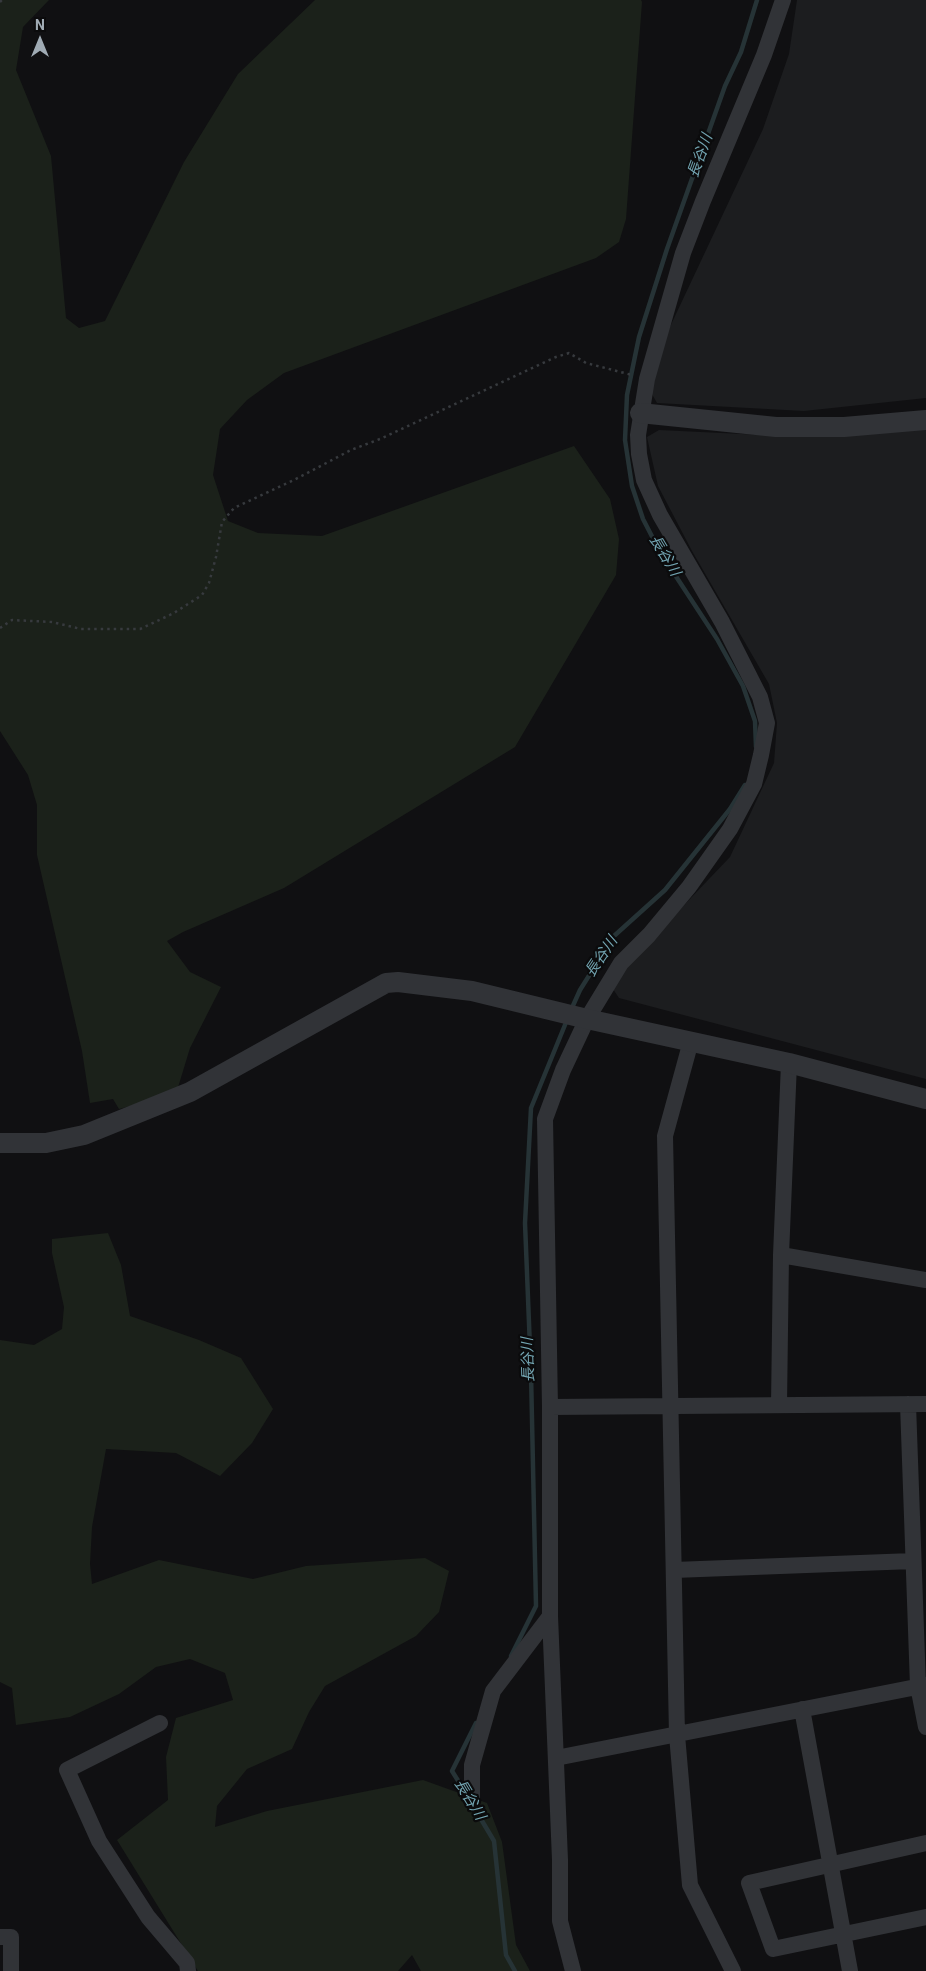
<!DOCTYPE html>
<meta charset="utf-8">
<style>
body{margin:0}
#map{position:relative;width:926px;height:1971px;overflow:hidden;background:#101012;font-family:Roboto,sans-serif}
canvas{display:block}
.north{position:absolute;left:15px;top:15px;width:50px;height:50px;-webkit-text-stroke:4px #0b0b0c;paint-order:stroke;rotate:0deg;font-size:14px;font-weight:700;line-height:20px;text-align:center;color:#a0abb4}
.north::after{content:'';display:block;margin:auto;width:18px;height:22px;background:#a0abb4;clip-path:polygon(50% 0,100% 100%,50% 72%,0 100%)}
</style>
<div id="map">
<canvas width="926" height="1971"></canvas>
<div class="north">N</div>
</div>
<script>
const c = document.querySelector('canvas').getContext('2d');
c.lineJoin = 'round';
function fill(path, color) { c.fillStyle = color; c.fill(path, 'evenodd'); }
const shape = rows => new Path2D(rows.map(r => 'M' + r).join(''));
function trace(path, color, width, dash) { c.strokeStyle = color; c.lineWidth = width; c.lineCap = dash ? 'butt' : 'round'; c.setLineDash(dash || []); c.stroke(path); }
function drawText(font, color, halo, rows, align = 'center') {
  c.font = font + ' Roboto,"Noto Sans JP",sans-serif'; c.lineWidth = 4.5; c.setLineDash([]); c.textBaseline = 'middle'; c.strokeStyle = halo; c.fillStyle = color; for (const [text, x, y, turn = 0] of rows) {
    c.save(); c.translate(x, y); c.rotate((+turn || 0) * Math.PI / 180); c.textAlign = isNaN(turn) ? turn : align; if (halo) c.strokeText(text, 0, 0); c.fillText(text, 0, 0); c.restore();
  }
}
fill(shape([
 [797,0,926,0,926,398,804,411,657,403,648,387,668,331,763,129,789,54],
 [926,429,926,1079,619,998,613,989,624,968,730,857,774,763,777,723,769,684,692,551,658,486,647,437,659,430,784,436]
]), '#1c1d1f');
fill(shape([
 [0,0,49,0,23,27,16,70,51,156,66,318,79,328,105,321,184,162,238,74,315,0,641,0,642,2,626,219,619,242,596,258,284,373,247,400,220,429,213,475,228,521,258,533,322,536,574,446,610,499,619,539,616,575,515,747,284,888,183,932,167,941,190,972,221,987,190,1048,176,1094,119,1109,113,1099,90,1103,82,1051,37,855,37,805,28,775,0,731],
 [108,1233,121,1265,130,1316,199,1340,241,1358,273,1409,252,1443,220,1476,176,1453,106,1449,92,1527,90,1564,92,1584,159,1560,253,1579,306,1566,425,1558,449,1571,439,1612,416,1636,325,1686,309,1712,292,1749,247,1769,217,1806,215,1827,267,1811,423,1780,487,1803,502,1842,516,1945,530,1971,421,1971,412,1955,398,1971,198,1971,117,1840,168,1800,166,1757,176,1718,233,1700,225,1673,190,1659,156,1667,119,1694,70,1717,16,1725,12,1688,0,1682,0,1340,34,1345,62,1329,64,1307,52,1253,52,1239]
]), '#1b211a');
trace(shape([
 [756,747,755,721,743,686,717,639,660,552,643,519,632,486,625,440,627,395,639,337,667,249,725,86,741,52,757,0],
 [571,1010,580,990,614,936,665,890,730,809,745,785],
 [511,1656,536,1606,531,1373,525,1223,531,1108,567,1020],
 [467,1795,452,1771,476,1723],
 [472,1804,494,1841,506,1955,515,1971]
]), '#263336', 4.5);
trace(shape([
 [0,2,2,0],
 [0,628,12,620,52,622,81,629,140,629,174,613,202,595,209,583,216,557,222,522,234,508,294,480,351,450,380,439,556,357,569,353,586,363,632,375]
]), '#373a3e', 2.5, [2.5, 4]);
trace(shape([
 [691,1041,665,1136,677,1735,690,1885,733,1971],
 [781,1255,926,1280],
 [908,1404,918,1686,926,1727],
 [779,1405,781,1255,789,1063],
 [550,1407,926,1404],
 [674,1570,913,1561],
 [802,1709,850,1971],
 [160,1723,67,1770,99,1841,148,1917,187,1963,188,1971],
 [556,1758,926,1685],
 [472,1800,472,1765,493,1691,550,1616],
 [926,1843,749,1883,773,1949,926,1917],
 [0,1937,11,1937,11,1971],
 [573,1971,560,1921,560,1860,550,1616,550,1407,545,1119,563,1070,587,1019,621,963,649,935,689,887,730,829,754,784,761,755,767,723,760,697,722,622,660,515,644,480,639,454,638,435,647,379,683,253,703,201,764,55,783,0]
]), '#313337', 16);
trace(shape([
 [640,413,776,427,844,427,926,420],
 [0,1143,46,1143,84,1135,190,1092,386,983,398,982,472,991,587,1019,789,1063,926,1099]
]), '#313337', 20);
drawText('italic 15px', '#73a5b2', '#0b0b0c', [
 ["長谷川",701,156,-70],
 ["長谷川",664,556,59],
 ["長谷川",602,957,-56],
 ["長谷川",529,1360,-92],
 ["長谷川",469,1800,59]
]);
</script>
